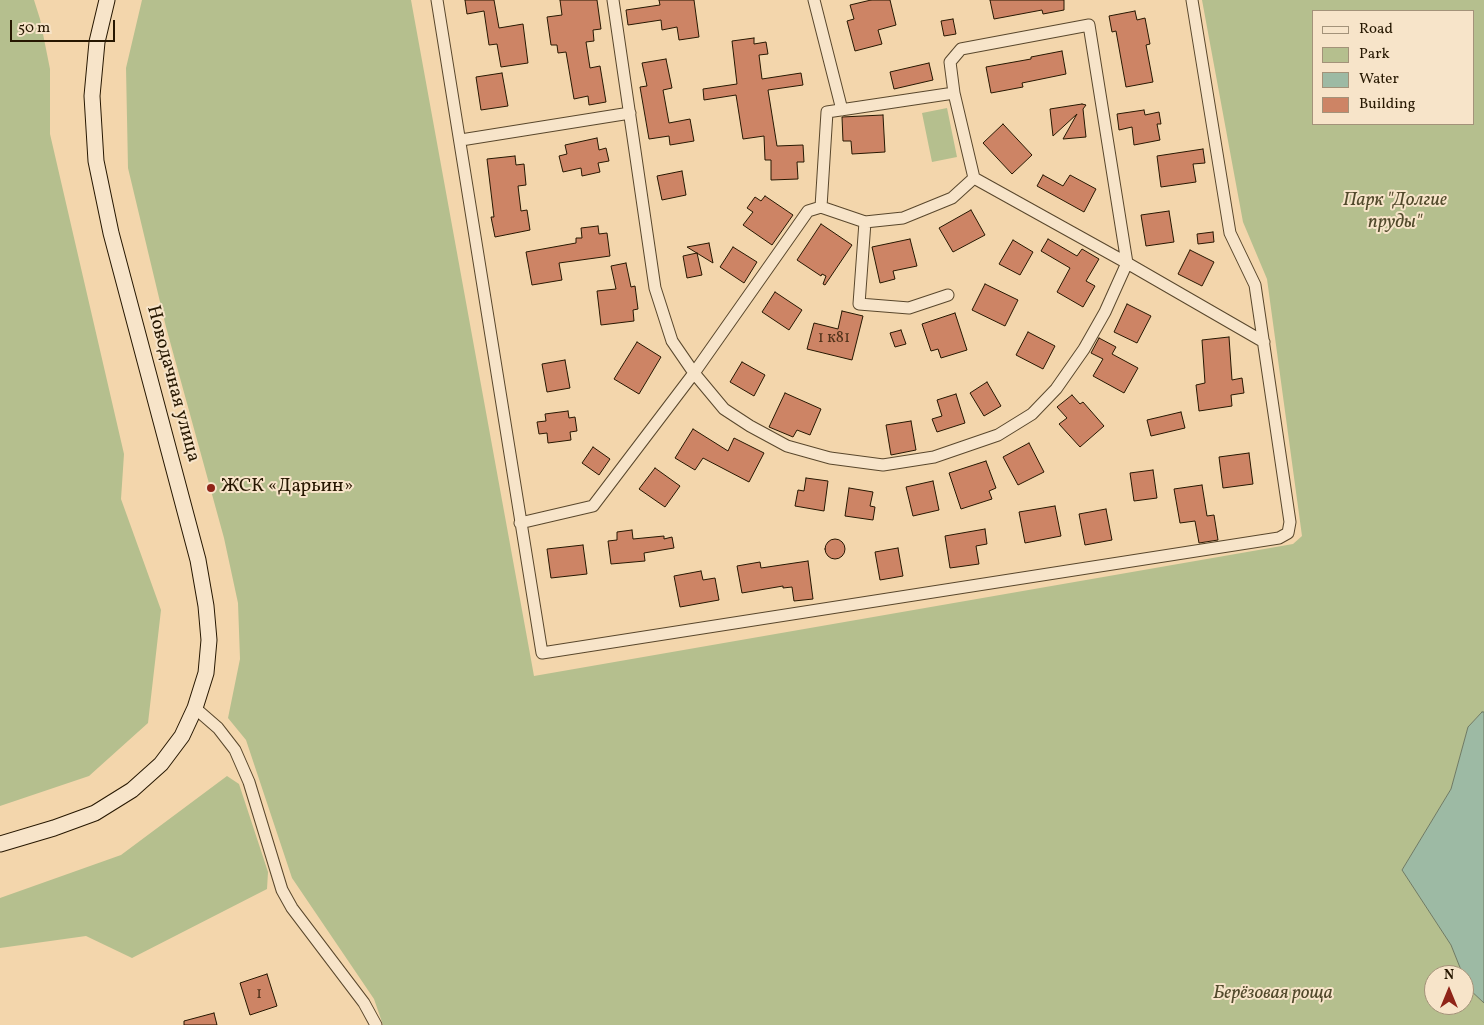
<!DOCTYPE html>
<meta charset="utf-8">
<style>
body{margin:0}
#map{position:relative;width:1484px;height:1025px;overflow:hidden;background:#f3d6ac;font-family:Vollkorn,serif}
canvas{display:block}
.legend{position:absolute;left:1312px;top:10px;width:162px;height:115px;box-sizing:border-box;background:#f7e4c9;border:1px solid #a39279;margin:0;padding:6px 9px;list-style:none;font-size:15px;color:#261701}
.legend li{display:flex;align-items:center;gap:10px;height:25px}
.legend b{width:25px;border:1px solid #a39279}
.north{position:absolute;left:1424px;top:965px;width:50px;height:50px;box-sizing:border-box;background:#f7e4c9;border:1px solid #a39279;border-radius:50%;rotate:0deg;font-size:14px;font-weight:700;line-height:20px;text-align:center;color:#261701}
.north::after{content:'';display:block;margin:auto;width:18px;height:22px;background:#8f2418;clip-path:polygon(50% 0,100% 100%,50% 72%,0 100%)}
.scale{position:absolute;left:10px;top:20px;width:105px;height:22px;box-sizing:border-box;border:2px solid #261701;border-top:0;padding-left:6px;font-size:15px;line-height:18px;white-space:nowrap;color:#261701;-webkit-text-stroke:4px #f7e4c9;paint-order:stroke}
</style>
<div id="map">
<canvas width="1484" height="1025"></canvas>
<ul class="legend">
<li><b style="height:6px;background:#f7e4c9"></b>Road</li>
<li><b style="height:14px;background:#b5bf8e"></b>Park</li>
<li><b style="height:14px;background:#9dbaa4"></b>Water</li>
<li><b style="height:14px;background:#cd8465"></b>Building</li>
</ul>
<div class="north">N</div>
<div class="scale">50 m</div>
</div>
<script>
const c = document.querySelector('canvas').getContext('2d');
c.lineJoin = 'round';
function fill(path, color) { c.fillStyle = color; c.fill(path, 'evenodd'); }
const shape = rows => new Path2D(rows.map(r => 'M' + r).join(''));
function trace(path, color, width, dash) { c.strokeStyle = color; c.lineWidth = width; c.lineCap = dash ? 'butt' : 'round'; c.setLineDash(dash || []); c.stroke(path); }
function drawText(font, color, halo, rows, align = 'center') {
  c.font = font + ' Vollkorn,serif'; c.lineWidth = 4; c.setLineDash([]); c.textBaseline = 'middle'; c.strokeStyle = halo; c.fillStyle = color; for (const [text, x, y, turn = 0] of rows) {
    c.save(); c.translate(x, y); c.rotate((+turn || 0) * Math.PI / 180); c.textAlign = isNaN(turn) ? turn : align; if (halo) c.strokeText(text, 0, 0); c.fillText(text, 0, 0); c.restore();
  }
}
fill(shape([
 [0,0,34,0,40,19,50,69,50,134,124,454,121,499,161,610,148,723,89,776,0,806],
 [142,0,411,0,534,676,1293,544,1302,536,1267,279,1243,222,1202,0,1484,0,1484,712,1482,712,1468,727,1451,789,1402,870,1451,945,1463,975,1434,975,1434,1005,1464,1005,1464,979,1468,988,1484,1003,1484,1025,383,1025,374,999,292,878,246,740,228,718,240,659,238,603,224,538,166,327,128,168,126,68],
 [1313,11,1473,11,1473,124,1313,124],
 [947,108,957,157,932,162,922,113],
 [227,776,239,784,268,872,267,889,132,958,86,936,0,948,0,898,121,855]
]), '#b5bf8e');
const water = shape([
 [1482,712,1484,712,1484,1003,1468,988,1464,975,1463,975,1451,945,1402,870,1451,789,1468,727,1482,712]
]);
fill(water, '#9dbaa4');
trace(water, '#6d7963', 1);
const building = shape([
 [465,0,494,0,499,28,523,24,528,63,501,67,497,44,489,45,484,11,467,14,465,0],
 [560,0,597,0,601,29,593,30,594,41,586,42,590,68,600,66,606,102,589,105,588,96,574,99,566,52,558,53,557,45,551,45,547,17,562,15,560,0],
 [659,0,694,0,699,37,679,40,677,27,662,30,661,20,628,25,626,10,660,5,659,0],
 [871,0,890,0,896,25,878,30,882,44,855,51,847,21,854,19,850,5,871,0],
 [990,0,1064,0,1064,10,1043,14,1042,10,994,19,990,0],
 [1135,11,1137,20,1145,18,1150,44,1146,45,1153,82,1126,87,1116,31,1112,32,1109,16,1135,11],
 [953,19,956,34,944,36,941,21,953,19],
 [754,38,754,44,766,42,768,54,759,55,762,79,801,73,803,85,768,90,777,146,803,145,804,162,797,162,798,179,771,180,771,160,765,160,764,136,743,139,736,95,704,100,703,89,737,84,732,41,754,38],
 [1062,51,1066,74,1022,83,1023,87,991,93,986,67,1031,59,1031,57,1062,51],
 [666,59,672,88,663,90,669,123,690,119,694,141,670,145,669,136,649,139,640,87,647,86,642,63,666,59],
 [929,63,933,80,894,89,890,72,929,63],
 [502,73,508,106,481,110,476,77,502,73],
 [1082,104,1086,105,1083,109,1086,137,1063,139,1077,114,1053,136,1050,109,1082,104],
 [1144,110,1145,115,1159,112,1161,124,1157,124,1160,140,1134,145,1132,127,1119,130,1117,114,1144,110],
 [883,115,885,152,852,154,851,141,843,141,842,117,883,115],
 [1003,124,1032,155,1012,174,983,143,1003,124],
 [597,138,599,150,606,148,609,161,598,163,600,172,582,176,581,168,563,172,559,156,567,154,565,145,597,138],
 [1203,149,1205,163,1193,164,1196,182,1161,187,1157,156,1203,149],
 [515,156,516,165,524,164,526,185,518,186,521,211,527,210,530,230,495,237,491,217,494,217,487,159,515,156],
 [682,171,686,195,662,200,657,176,682,171],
 [1043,175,1063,186,1070,175,1096,189,1084,212,1037,186,1043,175],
 [765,196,793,215,772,245,743,225,753,212,747,208,755,197,761,201,765,196],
 [971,210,985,235,953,252,939,228,971,210],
 [1169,211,1174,242,1146,246,1141,215,1169,211],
 [821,224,852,245,825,285,823,284,826,276,822,274,821,276,797,260,821,224],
 [598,226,599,234,607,233,610,256,559,263,562,280,532,285,526,252,576,243,576,238,582,238,581,228,598,226],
 [1213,232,1214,242,1198,244,1197,234,1213,232],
 [910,239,917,266,893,271,895,279,880,283,872,247,910,239],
 [1048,239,1077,256,1082,249,1099,259,1086,281,1095,286,1083,307,1057,292,1070,268,1041,251,1048,239],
 [1013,240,1033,252,1020,275,999,264,1013,240],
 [709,243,713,263,687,247,709,243],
 [733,247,757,262,744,283,720,267,733,247],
 [1190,250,1214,262,1202,286,1178,274,1190,250],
 [697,253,702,275,687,278,683,256,697,253],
 [626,263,631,287,635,286,638,309,633,310,634,321,601,325,597,291,616,289,611,266,626,263],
 [985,284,1018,300,1005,326,972,310,985,284],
 [775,292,802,310,789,330,762,312,775,292],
 [1127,304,1151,316,1137,343,1114,332,1127,304],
 [842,311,863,316,852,360,807,349,814,323,838,329,842,311],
 [955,313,967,350,941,358,938,349,931,351,922,324,955,313],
 [901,330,906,344,895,347,890,333,901,330],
 [1028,332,1055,346,1043,369,1016,355,1028,332],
 [1229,337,1232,380,1242,378,1244,393,1231,395,1232,406,1199,411,1196,385,1205,383,1202,340,1229,337],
 [1099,338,1116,347,1112,354,1138,368,1124,393,1093,376,1103,359,1091,353,1099,338],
 [637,342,661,357,639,394,614,379,637,342],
 [565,360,570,388,547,392,542,364,565,360],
 [742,362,765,375,754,396,730,382,742,362],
 [987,382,1001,406,984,416,970,393,987,382],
 [785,393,821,409,810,435,797,430,793,437,769,427,785,393],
 [956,394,965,423,937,432,932,419,942,416,937,400,956,394],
 [1072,395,1080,404,1083,402,1104,426,1080,447,1059,424,1067,418,1057,407,1072,395],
 [568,411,569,418,575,417,577,431,570,432,571,440,548,443,547,433,539,434,537,422,546,421,545,414,568,411],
 [1181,412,1185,428,1151,436,1147,420,1181,412],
 [911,421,916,450,891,455,886,425,911,421],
 [693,429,728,451,734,438,764,453,749,482,703,458,695,470,675,458,693,429],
 [1029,443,1044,472,1018,485,1003,457,1029,443],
 [593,447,610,459,599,475,582,463,593,447],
 [1249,453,1253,484,1223,488,1219,457,1249,453],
 [986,461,996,488,989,491,992,499,961,509,949,473,986,461],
 [655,468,680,486,665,507,639,489,655,468],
 [1153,470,1157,498,1134,501,1130,473,1153,470],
 [806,478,828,481,824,511,795,506,798,490,804,491,806,478],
 [933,481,939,510,913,516,906,487,933,481],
 [1202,485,1207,516,1214,515,1218,540,1199,543,1195,521,1180,523,1174,489,1202,485],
 [849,488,873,492,870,506,875,507,873,520,845,516,849,488],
 [1055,506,1061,536,1025,543,1019,512,1055,506],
 [1106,509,1112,540,1085,545,1079,514,1106,509],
 [985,529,987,544,976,546,979,564,950,568,945,536,985,529],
 [632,530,633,539,664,536,664,539,672,537,674,548,644,553,645,561,611,564,608,541,617,540,617,532,632,530],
 '825 549a10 10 0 1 1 20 0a10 10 0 1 1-20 0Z',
 [583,545,587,574,551,578,547,549,583,545],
 [898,548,903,576,880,580,875,552,898,548],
 [808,561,813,599,794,601,792,587,783,588,783,586,742,593,737,566,760,562,761,568,808,561],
 [701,571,703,580,715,578,719,600,680,607,674,576,701,571],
 [267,974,277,1006,250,1015,240,983,267,974],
 [214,1013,217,1025,184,1025,184,1021,214,1013]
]);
fill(building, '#cd8465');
trace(building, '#261701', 1);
const street = shape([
 [437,0,542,653,1279,538,1288,533,1290,522,1255,285,1230,233,1192,0],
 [613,0,655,288,672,341,694,373,724,409,750,426,787,446,830,458,883,465,934,457,998,435,1032,414,1056,389,1084,349,1105,312,1127,263,1089,25,961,49,950,62,954,93,974,178,1127,263,1264,342],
 [814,0,842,110],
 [461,140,630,113],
 [821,207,827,112,954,93],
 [865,222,859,304,909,308,948,295],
 [520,523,593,506,694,373,808,211,821,207,865,222,903,218,952,198,974,178],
 [195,708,218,728,235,750,249,782,282,890,292,908,364,1003,376,1025]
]);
const secondary = shape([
 [0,844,54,828,95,813,132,790,161,764,182,736,195,708,206,673,209,640,206,606,198,560,111,233,96,161,92,96,97,42,107,0]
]);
trace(street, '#59472c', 13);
trace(secondary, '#261701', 17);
trace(street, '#f7e4c9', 11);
trace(secondary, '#f7e4c9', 15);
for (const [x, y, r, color] of [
 [211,488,5,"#8f2418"]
]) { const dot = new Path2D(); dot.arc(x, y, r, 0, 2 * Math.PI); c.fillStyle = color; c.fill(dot); trace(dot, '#f7e4c9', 2); }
drawText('16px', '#50321a', null, [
 ["1 к81",834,339],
 ["1",259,995]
]);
drawText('italic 19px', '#51492b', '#f7e4c9', [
 ["Парк \"Долгие",1395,202],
 ["пруды\"",1395,224],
 ["Берёзовая роща",1273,995]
]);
drawText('19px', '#261701', '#f7e4c9', [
 ["Новодачная улица",172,384,75]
]);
drawText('19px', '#261701', '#f7e4c9', [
 ["ЖСК «Дарьин»",221,488]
], 'left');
</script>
